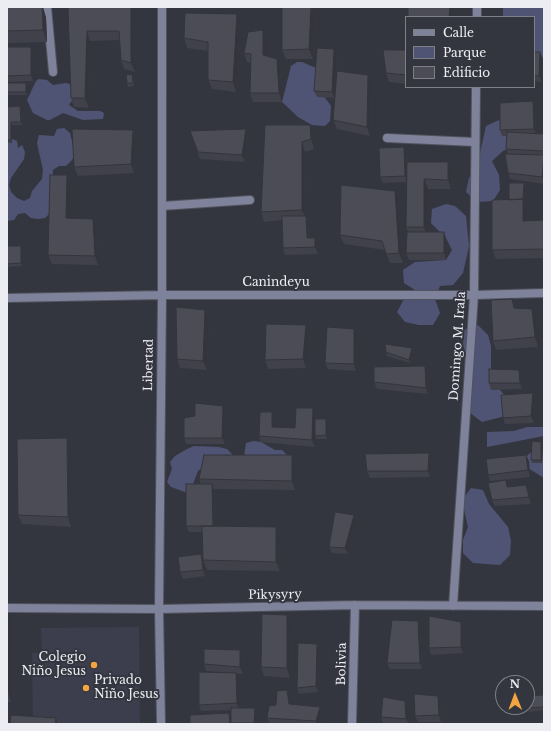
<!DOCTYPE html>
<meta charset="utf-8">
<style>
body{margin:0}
#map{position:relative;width:551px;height:731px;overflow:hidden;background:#34363f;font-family:"Libre Baskerville",serif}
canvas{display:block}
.frame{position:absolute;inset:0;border:8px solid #ecedf3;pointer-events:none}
.legend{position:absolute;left:405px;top:16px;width:130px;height:72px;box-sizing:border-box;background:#34363f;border:1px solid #7e7f87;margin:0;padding:5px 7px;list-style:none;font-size:12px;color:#ecedf3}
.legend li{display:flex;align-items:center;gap:8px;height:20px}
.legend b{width:20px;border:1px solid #7e7f87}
.north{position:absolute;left:495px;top:675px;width:40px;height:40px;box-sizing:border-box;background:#34363f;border:1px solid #7e7f87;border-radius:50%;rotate:359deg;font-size:11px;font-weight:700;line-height:16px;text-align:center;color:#ecedf3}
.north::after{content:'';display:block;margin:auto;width:14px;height:18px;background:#f2a541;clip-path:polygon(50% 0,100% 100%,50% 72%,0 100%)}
</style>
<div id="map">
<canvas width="551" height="731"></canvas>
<div class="frame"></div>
<ul class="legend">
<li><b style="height:5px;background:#7f829b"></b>Calle</li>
<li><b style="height:11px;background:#505474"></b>Parque</li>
<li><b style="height:11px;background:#4b4c56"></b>Edificio</li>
</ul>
<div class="north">N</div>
</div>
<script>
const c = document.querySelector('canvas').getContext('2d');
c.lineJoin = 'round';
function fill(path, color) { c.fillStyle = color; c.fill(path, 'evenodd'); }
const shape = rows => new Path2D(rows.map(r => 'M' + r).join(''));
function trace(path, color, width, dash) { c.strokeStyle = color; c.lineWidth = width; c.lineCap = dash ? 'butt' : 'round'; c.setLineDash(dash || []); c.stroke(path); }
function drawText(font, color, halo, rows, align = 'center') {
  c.font = font + ' "Libre Baskerville",serif'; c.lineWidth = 4; c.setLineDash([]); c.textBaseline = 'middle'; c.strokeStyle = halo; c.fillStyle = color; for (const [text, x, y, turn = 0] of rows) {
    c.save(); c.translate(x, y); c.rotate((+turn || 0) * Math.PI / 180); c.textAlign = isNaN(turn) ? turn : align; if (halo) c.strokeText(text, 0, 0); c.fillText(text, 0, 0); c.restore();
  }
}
fill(shape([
 [139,627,140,724,33,724,32,653,42,652,41,628]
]), '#3c3e4d');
fill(shape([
 [503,7,544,7,543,59,534,57,534,17,503,17],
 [297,62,302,62,316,68,320,75,318,88,331,106,330,121,325,126,312,125,298,117,282,102,291,66],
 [39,79,47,80,53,85,66,83,73,85,73,99,69,105,78,111,100,111,104,113,103,119,83,120,63,113,50,120,47,120,33,113,27,100,36,81],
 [499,120,508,130,516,145,503,151,492,161,499,175,500,190,493,201,477,202,466,192,469,178,477,167,486,126],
 [64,128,70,133,75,154,72,160,66,166,59,166,53,170,50,213,45,218,38,219,31,218,25,213,18,214,14,220,7,221,7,140,10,138,17,141,18,148,22,145,25,152,24,159,11,178,9,185,11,192,17,198,24,201,30,198,32,191,42,179,43,170,37,143,39,135,54,136,57,129],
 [446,204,455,206,466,216,469,246,463,273,453,285,440,286,435,299,440,313,433,325,419,325,405,322,397,312,404,299,415,290,404,283,403,270,415,262,446,260,452,250,446,238,431,223,432,209],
 [478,325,488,335,491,346,491,375,499,389,510,401,509,415,482,422,470,413,467,358,463,345,464,330],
 [527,427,544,427,544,436,487,447,487,432,514,431],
 [254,441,261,442,275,450,282,450,287,455,204,467,198,471,193,484,188,491,185,492,171,487,167,482,172,469,170,462,175,456,187,449,194,446,219,447,227,449,237,459,244,457,246,443],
 [544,448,544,478,520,463,530,453],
 [471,488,483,490,489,504,508,527,511,541,510,555,500,565,473,563,463,553,463,540,468,527,462,500]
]), '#505474');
const service = shape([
 [47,7,53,72],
 [387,138,475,142],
 [162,206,250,200]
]);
const minor = shape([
 [477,17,477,7],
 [7,298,162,295,474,295,544,293],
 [453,606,474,295,476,87],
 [7,608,159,609,355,605,544,606],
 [161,724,159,609,162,295,162,7],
 [352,724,355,605]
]);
trace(service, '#51535c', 10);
trace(minor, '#51535c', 10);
trace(service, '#7f829b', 8);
trace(minor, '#7f829b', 8);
fill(shape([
 [7,7,46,17,47,42,7,43],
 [68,7,134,9,135,72,124,69,121,60,120,40,90,41,89,108,74,107,71,98],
 [315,7,313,59,286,59,282,50],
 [240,23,236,92,212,89,208,80,208,51,187,48,184,38],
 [263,30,267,39,266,56,280,68,282,102,253,102,250,93,251,63,247,62,244,53],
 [7,47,31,47,33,53,33,81,8,82,7,80],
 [334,49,337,56,334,98,317,97,314,91],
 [406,50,406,84,389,82,386,73],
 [534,52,543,59,542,82,534,81],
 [133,77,134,86,128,87,127,83],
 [7,83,27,86,27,95,7,95],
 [371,84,370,136,337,129,333,120],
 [533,101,535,108,536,133,544,134,544,184,510,179,508,173,508,154,506,149,507,136,502,136,500,130],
 [7,107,21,110,22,125,12,125,12,143,7,143],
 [310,125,314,134,314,149,305,152,306,216,308,222,309,238,317,244,318,254,285,255,283,248,282,220,264,222,261,212],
 [133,130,136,139,134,173,78,176,74,167],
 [248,135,245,162,200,159,192,138],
 [406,154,407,169,452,171,451,189,428,189,427,232,446,238,446,260,409,260,406,253,408,232,406,227,407,182,383,183,380,177],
 [524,183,525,187,524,203,527,209,526,221,544,220,544,258,496,259,492,250,509,200],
 [71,184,69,218,97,229,98,265,52,264,48,255],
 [398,200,403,263,390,263,385,250,344,244,340,235],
 [7,246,22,249,22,266,7,267],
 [515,308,536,318,538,347,496,350,493,341],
 [205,310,209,319,207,370,180,368,177,359],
 [306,325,309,334,306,368,268,369,265,360],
 [357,335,356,371,328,369,325,363],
 [412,348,413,351,410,363,387,356,386,352],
 [427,372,428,394,377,389,374,382],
 [521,377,522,389,491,390,489,383],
 [535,400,534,423,505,424,503,418],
 [223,406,225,412,225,444,186,444,184,438,195,416],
 [315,415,315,419,327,422,327,439,316,439,315,436,315,430,315,447,261,442,259,436,274,419,274,427,295,428],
 [67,438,71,448,71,527,22,524,18,515],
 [543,445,542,463,532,463,531,460],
 [429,453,432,459,430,477,370,478,367,471],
 [292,455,295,464,295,490,214,489,215,526,279,537,280,571,207,570,203,560,202,532,189,532,186,526,201,484,199,479],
 [526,455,529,461,530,477,490,481,488,475],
 [526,485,529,491,531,504,495,506,492,500],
 [354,515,356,522,348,554,332,553,329,547],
 [201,554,203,560,205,576,183,579,180,572],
 [7,616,12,625,11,702,7,702],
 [418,621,420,628,422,669,390,669,387,663],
 [291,625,290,678,264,676,261,667],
 [463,628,463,653,431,655,429,648],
 [317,644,320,650,318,692,299,694,297,688],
 [240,650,242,656,243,674,206,671,204,664],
 [239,680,239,708,255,708,257,714,257,724,190,724,231,718,231,710,201,711,199,705],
 [544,695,544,710,529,712,528,708],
 [289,697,290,704,320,707,323,714,319,724,270,724,267,718,276,705],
 [405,701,407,707,409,724,383,724,381,717],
 [440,702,441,722,418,722,415,716]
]), '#40414a');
fill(shape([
 [42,7,43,7,46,17,47,42,43,30],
 [131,7,133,7,134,9,135,72,131,63],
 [311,7,315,7,313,59,309,49],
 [450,7,453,7,453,17,449,17],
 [237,14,240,23,236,92,233,82],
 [263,30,267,39,266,64,263,55],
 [87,31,90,41,89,108,85,98],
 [31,47,33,53,33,81,31,75],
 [334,49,337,56,334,98,332,92],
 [540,52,543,59,542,82,539,76],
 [277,59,280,68,282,102,279,93],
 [368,75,371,84,370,136,367,127],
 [26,83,27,86,27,95,26,92],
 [533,101,535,108,536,135,534,129],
 [20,106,21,110,22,125,21,122],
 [11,122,12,125,12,143,11,140],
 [310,125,314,134,314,149,311,139],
 [246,129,248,135,245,162,242,155],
 [133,130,136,139,134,173,131,164],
 [302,142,305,152,306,219,302,210],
 [404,147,406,154,407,182,405,176],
 [544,158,544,183,542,177],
 [448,162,452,171,451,189,448,180],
 [67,175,71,184,69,227,66,218],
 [424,179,428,189,427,237,424,227],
 [524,183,525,187,524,203,527,209,526,230,523,221],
 [395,191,398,200,403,263,399,253],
 [306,216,308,222,309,245,307,238],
 [93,219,97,229,98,265,95,256],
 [444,232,446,238,446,260,444,253],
 [315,238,317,244,318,254,315,247],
 [21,246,22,249,22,266,21,263],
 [532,309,536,318,538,347,535,337],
 [205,310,209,319,207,370,203,361],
 [306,325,309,334,306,368,303,359],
 [354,329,357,335,356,371,354,364],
 [412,348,413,351,410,363,409,360],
 [425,366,427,372,428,394,426,388],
 [519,370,521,377,522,389,520,383],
 [533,393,535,400,534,423,531,416],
 [223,406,225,412,225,444,222,438],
 [313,408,315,415,315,447,312,440],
 [272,412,274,419,274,433,272,427],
 [326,419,327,422,327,439,326,435],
 [67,438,71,448,71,527,68,517],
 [541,442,543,445,542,463,541,460],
 [429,453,432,459,430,477,428,471],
 [292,455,295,464,295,490,292,481],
 [526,455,529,461,530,477,528,470],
 [212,484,214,490,215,532,213,526],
 [526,485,529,491,531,504,529,497],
 [354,515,356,522,348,554,345,548],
 [276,527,279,537,280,571,276,562],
 [7,541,9,575,7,571],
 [201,554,203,560,205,576,203,570],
 [287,615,291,625,290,678,287,668],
 [8,616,12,625,11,702,8,692],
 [418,621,420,628,422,669,420,663],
 [461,622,463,628,463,653,461,647],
 [317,644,320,650,318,692,316,686],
 [240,650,242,656,243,674,240,667],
 [236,673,239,680,239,709,237,703],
 [287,690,289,697,291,711,289,704],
 [438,696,440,702,441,722,439,715],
 [405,701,407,707,409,724,406,719],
 [320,707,323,714,319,724,317,724,316,721],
 [255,708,257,714,257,724,254,724,254,723],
 [229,713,231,719,231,724,230,724],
 [56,718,58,724,55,724]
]), '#34353c');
const building = shape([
 [7,7,42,7,43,30,7,31,7,7],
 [68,7,131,7,131,63,121,60,119,31,87,31,85,98,71,98,68,7],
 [282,7,311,7,309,49,282,50,282,7],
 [408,7,450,7,449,17,408,17,408,7],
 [185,13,237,14,233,82,208,80,208,42,184,38,185,13],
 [263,30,263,55,277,59,279,93,250,93,251,54,244,53,248,32,263,30],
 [7,47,31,47,31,75,7,76,7,47],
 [317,48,334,49,332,92,314,91,317,48],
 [383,50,406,50,406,75,386,73,383,50],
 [534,52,540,52,539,76,534,75,534,52],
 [337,71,368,75,367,127,333,120,337,71],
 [132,74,133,83,127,83,126,75,132,74],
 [7,83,26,83,26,92,7,92,7,83],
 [533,101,534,129,500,130,500,103,533,101],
 [20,106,21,122,11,122,11,140,7,140,7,107,20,106],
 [265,125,310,125,311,139,302,142,302,210,261,212,265,125],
 [72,129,133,130,131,164,74,167,72,129],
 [246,129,242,155,198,152,190,131,246,129],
 [507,132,544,134,544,151,506,149,507,132],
 [404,147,405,176,380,177,379,148,404,147],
 [505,154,544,155,542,177,508,173,505,154],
 [407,162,448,162,448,180,424,179,424,227,406,227,407,162],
 [50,175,67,175,66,218,93,219,95,256,48,255,50,175],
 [509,183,524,183,523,199,509,200,509,183],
 [341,185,395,191,399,253,386,254,382,241,340,235,341,185],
 [523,199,523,221,544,220,544,249,492,250,492,200,523,199],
 [282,216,306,216,307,238,315,238,315,247,283,248,282,216],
 [407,232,444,232,444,253,406,253,407,232],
 [7,246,21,246,21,263,7,264,7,246],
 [512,299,514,308,532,309,535,337,493,341,491,300,512,299],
 [176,307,205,310,203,361,177,359,176,307],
 [266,324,306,325,303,359,265,360,266,324],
 [327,327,354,329,354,364,325,363,327,327],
 [385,344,412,348,409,360,386,352,385,344],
 [425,366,426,388,374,382,374,367,425,366],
 [489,369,519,370,520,383,489,383,489,369],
 [533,393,531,416,503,418,501,395,533,393],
 [195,403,223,406,222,438,184,438,184,418,195,416,195,403],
 [296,408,313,408,312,440,259,436,260,412,272,412,272,427,295,428,296,408],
 [315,419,326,419,326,435,315,436,315,419],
 [67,438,68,517,18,515,17,439,67,438],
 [532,441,541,442,541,460,531,460,532,441],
 [429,453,428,471,367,471,365,454,429,453],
 [204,455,292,455,292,481,199,479,204,455],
 [526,455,528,470,488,475,486,459,526,455],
 [506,480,507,487,526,485,529,497,492,500,488,483,506,480],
 [186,484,212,484,213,526,186,526,186,484],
 [335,512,354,515,345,548,329,547,335,512],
 [202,526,276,527,276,562,203,560,202,526],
 [201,554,203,570,180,572,178,557,201,554],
 [262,614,287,615,287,668,261,667,262,614],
 [7,616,8,616,8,692,7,692,7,616],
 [429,616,461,622,461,647,429,648,429,616],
 [392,620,418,621,420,663,387,663,392,620],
 [298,643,317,644,316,686,297,688,298,643],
 [204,649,240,650,240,667,204,664,204,649],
 [199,672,236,673,237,703,199,705,199,672],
 [287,690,289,704,320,707,316,721,267,718,269,706,276,705,277,691,287,690],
 [414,694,438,696,439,715,415,716,414,694],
 [544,695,544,707,528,708,527,696,544,695],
 [383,697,405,701,406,719,381,717,383,697],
 [231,708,255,708,254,723,231,723,231,708],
 [229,713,230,724,190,724,190,715,229,713],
 [11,715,56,718,55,724,10,724,11,715]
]);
fill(building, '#4b4c56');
trace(building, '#34353c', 1);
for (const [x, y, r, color] of [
 [94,665,4,"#f2a541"],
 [86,688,4,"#f2a541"]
]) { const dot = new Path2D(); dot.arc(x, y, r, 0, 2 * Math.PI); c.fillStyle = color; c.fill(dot); trace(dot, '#34363f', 1.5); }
drawText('12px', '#ecedf3', '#34363f', [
 ["Canindeyu",276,283],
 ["Domingo M. Irala",458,346,-86],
 ["Libertad",149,365,-89],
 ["Pikysyry",275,595,-1],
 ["Bolivia",342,664,-89]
]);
drawText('12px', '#ecedf3', '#34363f', [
 ["Colegio",86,658],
 ["Niño Jesus",86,672],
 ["Privado",94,681,"left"],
 ["Niño Jesus",94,695,"left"]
], 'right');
</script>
